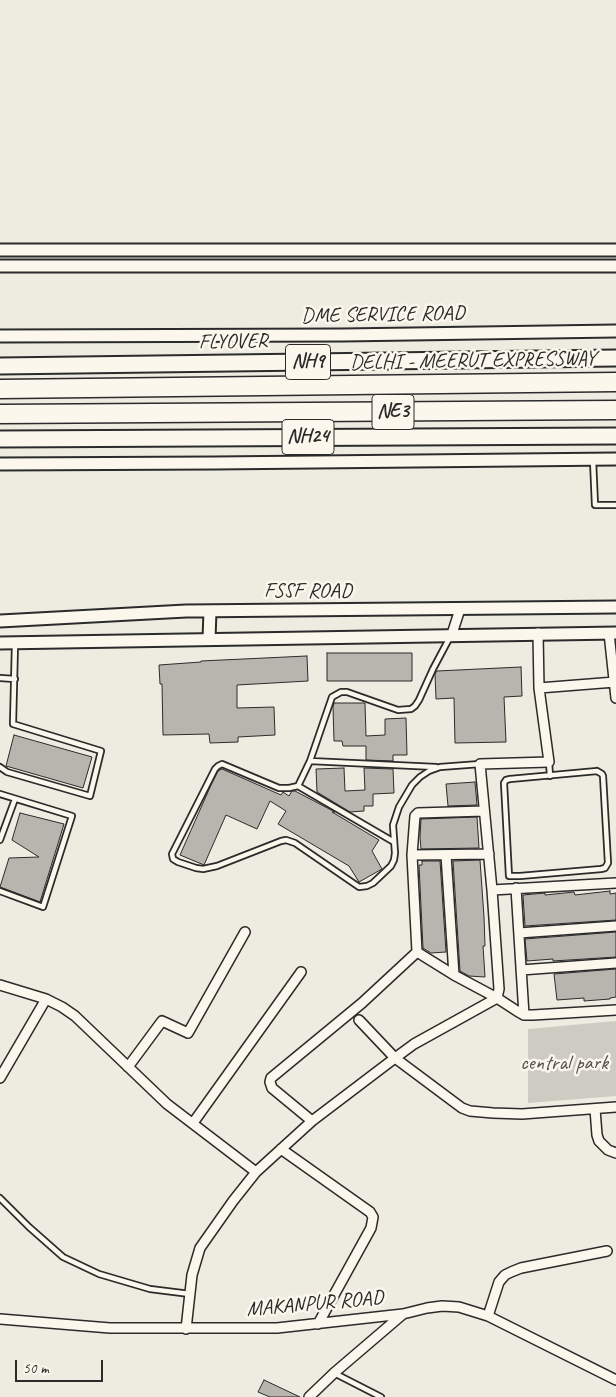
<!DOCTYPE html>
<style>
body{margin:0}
#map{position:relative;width:616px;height:1397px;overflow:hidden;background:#eeebe0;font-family:Caveat,sans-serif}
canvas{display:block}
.scale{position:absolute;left:15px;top:1360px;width:88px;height:22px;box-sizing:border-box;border:2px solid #2b2b2b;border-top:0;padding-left:6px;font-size:15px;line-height:18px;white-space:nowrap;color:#2b2b2b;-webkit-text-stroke:4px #fbf7ec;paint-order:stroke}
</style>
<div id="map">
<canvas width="616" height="1397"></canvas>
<div class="scale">50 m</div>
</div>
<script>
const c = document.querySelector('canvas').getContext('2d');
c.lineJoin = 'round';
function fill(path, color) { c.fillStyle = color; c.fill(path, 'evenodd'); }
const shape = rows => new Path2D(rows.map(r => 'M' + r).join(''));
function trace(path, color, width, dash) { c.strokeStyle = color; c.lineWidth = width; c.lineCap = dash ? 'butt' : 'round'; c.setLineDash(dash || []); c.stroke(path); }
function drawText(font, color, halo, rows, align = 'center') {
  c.font = font + ' Caveat,sans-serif'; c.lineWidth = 5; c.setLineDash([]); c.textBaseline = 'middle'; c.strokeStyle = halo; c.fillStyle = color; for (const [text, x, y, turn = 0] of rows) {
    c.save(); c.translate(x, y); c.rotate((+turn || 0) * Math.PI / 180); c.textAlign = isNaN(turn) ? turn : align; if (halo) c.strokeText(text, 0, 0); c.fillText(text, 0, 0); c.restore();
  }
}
fill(shape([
 [616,1021,616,1096,528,1103,528,1029]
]), '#cecbc2');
const building = shape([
 [327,653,412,653,412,681,327,681,327,653],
 [307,656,308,681,237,685,237,708,274,707,275,735,238,737,238,742,210,743,209,734,163,735,162,684,160,684,159,665,201,662,201,661,307,656],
 [521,667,522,696,504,697,506,742,455,743,454,698,436,699,435,674,437,671,521,667],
 [334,703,365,703,366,736,385,735,385,719,406,718,407,755,393,755,393,761,366,760,366,746,343,746,342,741,334,741,333,707,334,703],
 [14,735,92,757,83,788,6,766,14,735],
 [344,768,345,791,365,790,364,768,393,769,394,793,373,794,373,806,364,806,364,811,350,812,317,792,316,769,344,768],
 [222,769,281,795,283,792,289,796,292,791,295,791,335,812,332,812,379,840,372,851,382,869,359,882,349,866,278,824,286,811,270,801,257,829,226,815,204,865,180,855,211,785,218,771,222,769],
 [475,782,477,805,448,806,446,784,475,782],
 [20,813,64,824,40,902,0,887,9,858,39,857,12,840,20,813],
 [477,817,479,848,421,849,420,837,421,819,477,817],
 [480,860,484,917,485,946,483,946,485,977,469,976,460,971,453,861,480,860],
 [422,861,440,861,446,952,431,953,423,948,419,865,422,865,422,861],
 [610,891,610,894,616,893,616,920,525,926,523,895,545,893,545,895,574,892,575,895,610,891],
 [616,932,616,957,553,961,553,959,527,961,525,939,616,932],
 [616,969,616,997,610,998,610,999,584,1001,584,998,557,1000,554,974,616,969],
 [264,1380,300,1397,270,1397,258,1392,264,1380]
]);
fill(building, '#b8b5ae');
trace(building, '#2b2b2b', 1);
const service = shape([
 [593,460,595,505,616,505],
 [0,678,15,679],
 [310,761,436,767],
 [549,762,550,776],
 [0,767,7,772,90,796,101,751,13,724,15,644],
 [597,771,602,774,603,776,608,863,605,868,601,869,520,876,509,876,504,783,506,780,510,779,597,771],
 [298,786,310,761,332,697,341,692,347,692,398,710,411,709,415,706,419,700,433,669,450,637],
 [0,794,72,816,43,907,0,891],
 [0,840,15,799],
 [394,842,298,786,289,788,279,788,222,764,218,766,215,769,172,854,173,859,178,862,196,868,203,869,217,866,281,841,286,840,295,843,359,887,367,886,373,883,391,866,394,860,395,853,393,825,399,807,412,785,420,777,429,771,440,767,480,764],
 [0,1198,29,1227,63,1257,99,1274,150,1289,190,1294],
 [334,1373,381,1397]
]);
const minor = shape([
 [609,633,616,698],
 [452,634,460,609],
 [539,688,615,682],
 [412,855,489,854],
 [446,855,454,975],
 [516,888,524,1015],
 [492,890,616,883],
 [519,933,616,926],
 [417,952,454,975,497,998,517,1011,524,1015,533,1015,616,1010],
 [521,970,616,963],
 [0,985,46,999,62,1007,75,1016,167,1104,256,1172],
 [359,1020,395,1058,462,1108,470,1111,493,1113,522,1114,616,1107],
 [128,1067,162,1021,188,1033,245,932],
 [0,1078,46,999],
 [595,1109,597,1135,599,1141,608,1150,616,1153],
 [312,1121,272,1088,270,1082,271,1078,362,1003,417,952,412,855,415,816,418,813,484,811],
 [193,1123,301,972],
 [281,1149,370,1212,373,1217,371,1228,318,1324],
 [488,1316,499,1282,505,1275,511,1272,521,1268,607,1251],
 [0,1319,110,1328,277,1328,403,1314,427,1308,442,1306,459,1307,488,1316,616,1380],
 [186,1329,192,1275,200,1248,233,1201,256,1172,312,1121,395,1058,414,1044,497,998,499,989,492,890,480,764,549,762,539,688,538,633],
 [309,1397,334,1373,403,1314]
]);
const tertiary = shape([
 [0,250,616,250],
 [0,266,616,266],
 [0,336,343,335,616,331],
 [0,464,215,463,616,459],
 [0,621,186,611,616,607],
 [209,639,210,611],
 [0,643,616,633]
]);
const trunk = shape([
 [0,366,616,358],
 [0,439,616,436]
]);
const motorway = shape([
 [0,389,616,382],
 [0,414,616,410]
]);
trace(service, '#2b2b2b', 8);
trace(minor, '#2b2b2b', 12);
trace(tertiary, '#2b2b2b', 15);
trace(trunk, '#2b2b2b', 19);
trace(motorway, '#2b2b2b', 21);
trace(service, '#fbf7ec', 4.5);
trace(minor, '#fbf7ec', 9);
trace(tertiary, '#fbf7ec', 11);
trace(trunk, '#fbf7ec', 15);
trace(motorway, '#fbf7ec', 18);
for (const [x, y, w] of [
 [308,362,45],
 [393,412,42],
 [308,437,52]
]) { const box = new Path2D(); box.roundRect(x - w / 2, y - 17.5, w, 35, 4); c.fillStyle = '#fbf7ec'; c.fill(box); trace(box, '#2b2b2b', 1); }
drawText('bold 20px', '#2b2b2b', null, [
 ["NH9",308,362],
 ["NE3",393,412],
 ["NH24",308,437]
]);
drawText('21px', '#2b2b2b', '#fbf7ec', [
 ["DME SERVICE ROAD",383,315,-1],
 ["FLYOVER",233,342,-1],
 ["DELHI - MEERUT EXPRESSWAY",473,361,-1],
 ["FSSF ROAD",308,591],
 ["MAKANPUR ROAD",315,1304,-5]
]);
drawText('21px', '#545351', '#fbf7ec', [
 ["central park",564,1063]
]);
</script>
